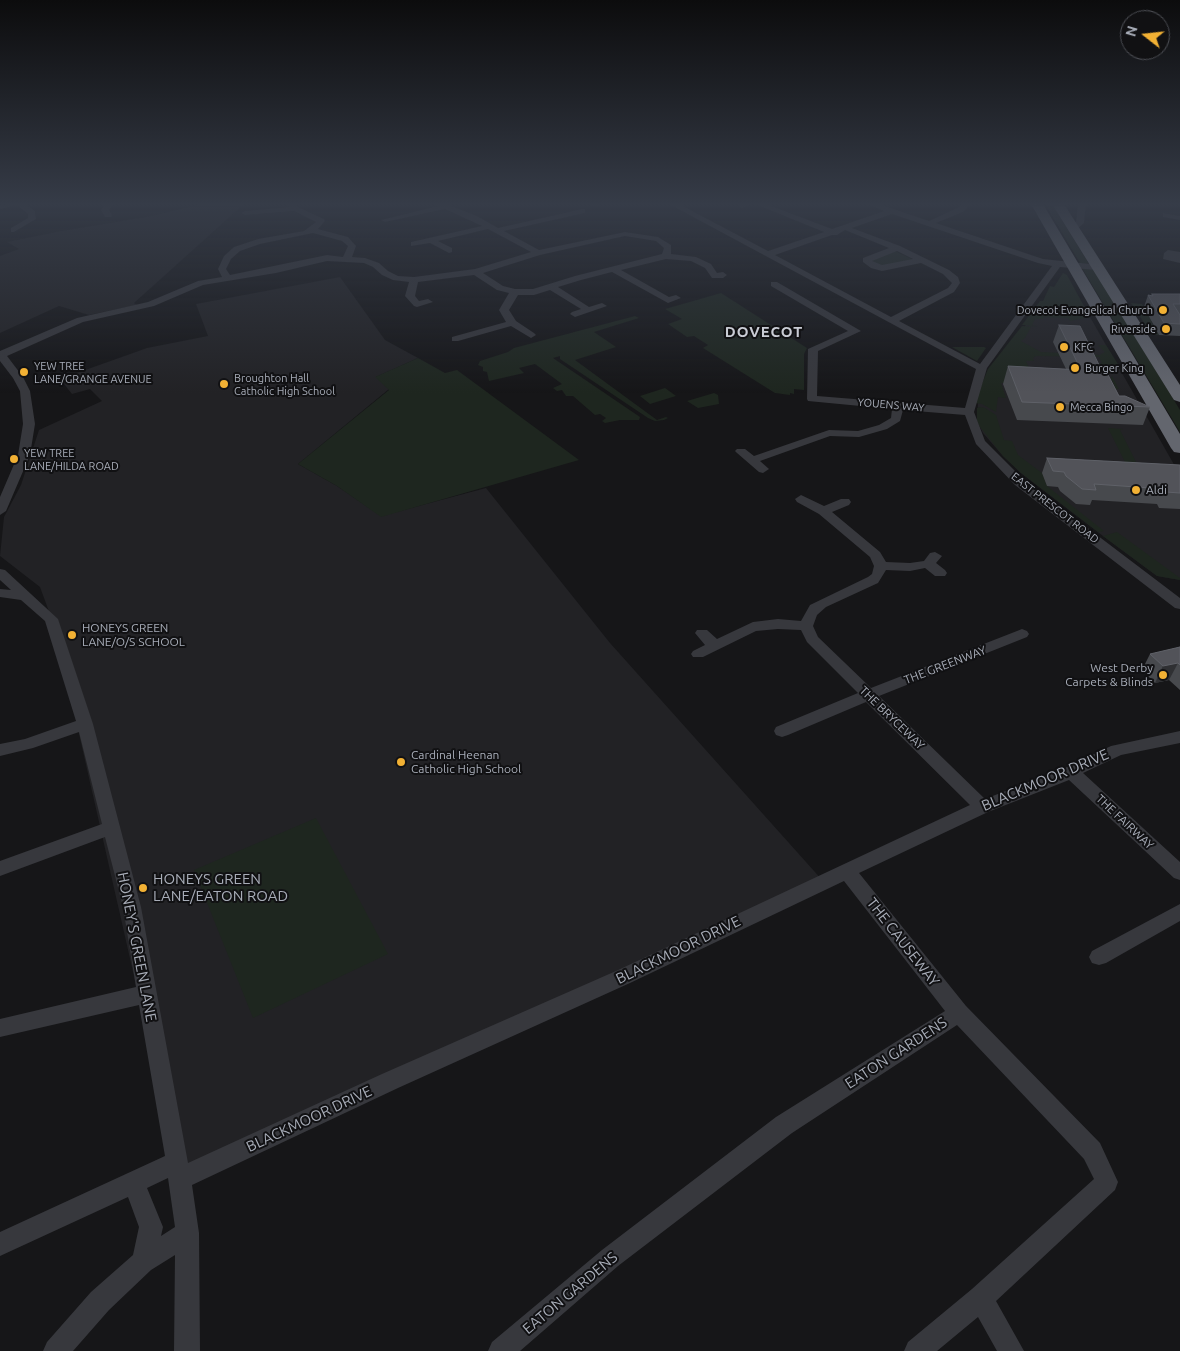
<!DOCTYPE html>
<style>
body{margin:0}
#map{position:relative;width:1180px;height:1351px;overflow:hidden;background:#161618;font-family:Ubuntu,sans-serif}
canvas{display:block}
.north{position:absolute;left:1120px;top:10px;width:50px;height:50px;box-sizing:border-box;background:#111113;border:1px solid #4d4f55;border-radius:50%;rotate:286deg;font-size:14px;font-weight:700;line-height:20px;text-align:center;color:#a8adb8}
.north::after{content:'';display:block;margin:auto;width:18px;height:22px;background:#f2b134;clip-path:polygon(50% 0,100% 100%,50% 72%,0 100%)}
</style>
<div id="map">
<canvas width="1180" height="1351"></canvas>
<div class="north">N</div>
</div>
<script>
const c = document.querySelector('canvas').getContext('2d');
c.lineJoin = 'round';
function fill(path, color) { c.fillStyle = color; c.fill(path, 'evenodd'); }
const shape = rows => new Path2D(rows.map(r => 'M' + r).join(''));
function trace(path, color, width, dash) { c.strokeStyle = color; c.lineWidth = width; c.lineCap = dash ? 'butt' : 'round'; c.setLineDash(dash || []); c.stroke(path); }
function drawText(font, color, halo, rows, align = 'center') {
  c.font = font + ' Ubuntu,sans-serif'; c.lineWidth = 4; c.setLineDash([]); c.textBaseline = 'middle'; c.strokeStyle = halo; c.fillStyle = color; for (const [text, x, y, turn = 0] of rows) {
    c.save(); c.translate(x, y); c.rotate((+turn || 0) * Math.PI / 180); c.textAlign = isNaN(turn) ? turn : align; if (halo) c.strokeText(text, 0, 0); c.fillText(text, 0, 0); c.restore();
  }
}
fill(shape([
 [203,204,244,204,134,303,137,305,89,315,59,306,0,333,0,256,19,249,7,242,61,231,146,217],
 [340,277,385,340,418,358,376,377,389,389,298,464,337,486,381,516,486,488,610,643,823,881,180,1179,55,628,40,587,0,556,4,517,21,485,39,430,102,401,90,389,72,394,60,379,147,348,208,336,196,304],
 [1033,316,1090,317,1180,475,1180,580,1157,576,1103,536,1021,473,1003,456,983,433,977,421,978,402,997,361]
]), '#222225');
fill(shape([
 [1045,204,1052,204,1089,264,1080,263],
 [895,251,914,260,884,266,871,262,871,259],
 [1082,268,1093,268,1180,410,1180,432],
 [1063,273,1067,275,1090,317,1070,321,1068,318,1043,317,1043,319,1035,319,1032,325,1036,326,1022,325,1040,301,1043,301,1050,286,1054,287],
 [721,293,807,348,804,354,804,390,794,389,794,394,790,393,790,395,775,393,703,348,708,345,694,336,687,337,668,324,682,319,665,309],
 [1131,303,1142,304,1146,312,1180,323,1151,321,1159,335,1152,335],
 [635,316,639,318,594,332,616,347,575,360,657,420,666,417,668,418,664,420,655,421,648,418,560,359,560,356,553,358,640,417,639,420,620,420,605,423,602,421,606,418,600,414,595,415,573,396,566,396,562,390,557,391,553,388,562,384,535,364,519,368,524,373,489,381,487,372,483,371,483,367,478,365,480,361,508,352,514,348],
 [1022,326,1038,327,1031,327,1025,338,1021,341,1041,352,1100,355,1105,352,1098,345,1106,345,1121,369,1109,372,1105,367,1096,366,1096,364,1102,363,1099,357,1036,356,1033,358,1034,361,1026,361,1034,380,1115,387,1111,378,1112,376,1119,389,1001,383,1006,398,998,397,996,412,982,404,974,403,988,369],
 [952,347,984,347,986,348,977,361],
 [418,358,445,373,457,370,579,460,381,517,337,486,298,464,389,390,375,377],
 [665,388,676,396,650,404,640,396],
 [714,393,718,395,719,404,698,408,687,401],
 [979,407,985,408,996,415,1004,440,1012,441,1018,455,1042,473,1047,486,1104,531,1098,532,1021,473,1003,456,980,427,977,421,977,408],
 [1108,428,1123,429,1120,430,1143,476,1132,476],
 [1117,532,1180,578,1180,580,1157,576,1103,536],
 [316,818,388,954,253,1018,194,870]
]), '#1e261f');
fill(shape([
 [14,204,13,206,0,209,0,205,14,204],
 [16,204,25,204,35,211,36,219,14,232,11,232,11,228,28,218,28,214,16,204],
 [105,204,113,204,109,210,112,215,111,217,105,217,101,210,105,204],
 [288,204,296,204,298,207,324,219,325,221,318,229,348,237,356,246,352,257,365,258,379,263,388,271,398,276,414,277,475,269,531,252,488,229,438,241,452,248,452,252,449,253,430,243,411,246,411,242,482,226,445,209,385,222,381,220,438,206,435,204,446,204,477,216,498,228,582,209,585,209,585,213,504,231,539,250,625,232,658,237,671,245,671,254,696,257,711,264,717,273,723,272,727,275,723,278,712,278,705,268,691,261,666,259,621,270,669,297,676,295,681,298,668,303,612,272,581,280,558,287,589,307,602,303,607,306,575,317,570,314,572,312,581,309,550,290,534,295,518,295,509,310,516,321,534,333,536,335,531,338,511,326,458,341,452,341,452,337,506,322,499,310,509,293,497,290,474,275,418,282,415,296,419,301,428,299,433,302,417,307,414,306,405,296,409,282,393,280,382,275,373,267,364,263,327,261,276,273,203,285,154,306,83,322,7,356,23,377,30,391,35,424,30,455,6,511,0,515,0,497,18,455,23,424,20,391,13,378,0,361,0,351,77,318,148,302,198,281,222,277,218,269,224,256,234,247,258,239,304,231,316,222,294,211,245,215,241,213,245,211,290,207,288,204],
 [313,233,342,241,348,246,343,257,327,255,230,275,226,269,231,259,240,251,260,244,313,233],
 [625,236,656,241,664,248,662,254,575,276,533,289,515,289,503,286,483,273,540,255,625,236],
 [590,204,599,204,600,205,596,207,590,204],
 [669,204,679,204,768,251,824,232,755,204,766,204,832,229,884,211,867,204,879,204,929,221,957,208,962,204,971,204,963,212,936,223,1043,259,1100,265,1100,269,1097,270,1060,267,987,368,974,412,985,441,1023,479,1180,598,1180,609,1175,608,1015,485,976,444,965,415,903,410,900,421,887,429,859,437,830,436,760,461,769,469,763,473,759,472,737,453,735,451,737,449,745,449,754,456,829,430,858,431,879,425,891,418,892,409,808,401,807,399,808,349,848,331,771,286,771,282,777,282,861,331,818,351,817,396,965,408,976,369,669,204],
 [892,214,1038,263,1052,266,980,364,899,321,954,292,960,283,958,277,949,270,900,246,852,228,892,214],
 [845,230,889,248,863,258,863,262,871,268,882,271,921,263,943,274,952,283,948,288,891,317,775,255,832,235,837,235,845,230],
 [897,251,913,259,882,265,872,261,897,251],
 [740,204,752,204,742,208,738,206,740,204],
 [1078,204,1086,204,1084,223,1076,230,1070,230,1070,226,1076,222,1078,204],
 [1163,213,1180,216,1180,220,1163,217,1163,213],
 [1168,250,1180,252,1180,263,1163,259,1164,253,1168,250],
 [801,495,824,506,841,499,849,499,851,502,849,505,832,512,880,552,886,562,910,563,924,561,930,553,935,552,942,556,936,563,945,570,947,573,945,576,935,576,925,568,910,571,886,570,878,583,826,607,817,615,813,626,818,637,871,688,1017,631,1022,629,1027,631,1029,634,1027,637,879,696,985,799,1065,768,1111,746,1180,731,1180,743,1121,755,1083,773,1180,862,1180,880,1174,878,1069,780,988,812,859,873,966,1006,1100,1143,1118,1182,1115,1190,996,1301,1024,1351,997,1351,978,1317,937,1351,904,1351,908,1342,972,1289,1094,1179,1084,1159,957,1025,792,1133,618,1266,520,1351,488,1351,492,1342,602,1250,776,1117,945,1011,844,881,630,983,398,1088,192,1185,199,1233,200,1351,174,1351,175,1255,151,1270,109,1310,73,1351,43,1351,47,1342,91,1292,133,1255,139,1227,128,1197,0,1256,0,1232,165,1156,139,1005,0,1037,0,1019,136,987,123,907,105,837,0,876,0,861,102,824,79,732,33,748,0,756,0,744,25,739,76,721,45,621,21,600,0,597,0,589,11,590,0,580,0,569,5,570,58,619,93,724,141,907,188,1163,382,1074,616,971,970,805,866,702,788,735,782,737,776,735,774,731,776,727,858,693,807,642,801,630,778,629,756,631,703,657,693,657,691,654,693,651,705,645,695,633,697,630,707,630,717,639,753,622,778,619,801,621,810,605,868,577,872,574,874,566,870,557,819,514,797,502,795,499,801,495],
 [168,1178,175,1227,161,1236,163,1227,147,1188,168,1178],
 [1180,904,1180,921,1106,963,1099,965,1092,963,1089,957,1092,951,1180,904]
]), '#37383d');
fill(shape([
 [1031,204,1043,204,1180,434,1180,453,1174,452,1171,448,1031,204],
 [1052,204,1064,204,1180,385,1180,402,1174,400,1172,397,1052,204]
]), '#63666e');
fill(shape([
 [1152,294,1180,294,1180,336,1159,335,1144,307,1148,295,1151,296],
 [1059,325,1102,371,1119,396,1150,407,1143,425,1017,420,1003,384,1008,366,1066,369,1053,342],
 [1047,458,1180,465,1180,509,1159,508,1157,504,1092,500,1090,505,1076,504,1060,491,1058,487,1047,486,1042,473],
 [1180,647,1180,690,1169,680,1155,683,1142,670,1150,654]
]), '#47494d');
fill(shape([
 [1178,663,1169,680,1155,683,1163,666]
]), '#2f3033');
const building = shape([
 [1152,294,1180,294,1180,304,1173,304,1180,315,1180,324,1164,323,1148,295,1153,296,1152,294],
 [1059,325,1080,326,1102,371,1106,371,1119,396,1125,396,1150,407,1022,402,1008,366,1081,370,1059,325],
 [1047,458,1180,465,1180,493,1166,492,1164,489,1094,484,1096,490,1082,489,1066,476,1064,472,1053,471,1047,458],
 [1180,647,1180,665,1178,663,1163,666,1150,654,1180,647]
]);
fill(building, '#525359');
trace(building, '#5f6168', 1);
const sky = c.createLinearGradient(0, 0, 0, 393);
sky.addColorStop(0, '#0c0c0d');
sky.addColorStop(0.52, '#363c48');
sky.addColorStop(1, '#363c4800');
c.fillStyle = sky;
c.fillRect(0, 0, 1180, 393);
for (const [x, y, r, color] of [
 [1163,310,5,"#f2b134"],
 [1166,329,5,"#f2b134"],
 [1064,347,5,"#f2b134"],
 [1075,368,5,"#f2b134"],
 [24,372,5,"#f2b134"],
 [224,384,5,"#f2b134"],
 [1060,407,5,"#f2b134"],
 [14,459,5,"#f2b134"],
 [1136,490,5,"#f2b134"],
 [72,635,5,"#f2b134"],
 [1163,675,5,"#f2b134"],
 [401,762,5,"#f2b134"],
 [143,888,5,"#f2b134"]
]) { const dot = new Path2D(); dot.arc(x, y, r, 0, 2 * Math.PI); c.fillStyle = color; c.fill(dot); trace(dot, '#111113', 2); }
drawText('11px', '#a8adb8', '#111113', [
 ["Dovecot Evangelical Church",1153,310,"right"],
 ["Riverside",1156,329,"right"],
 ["KFC",1074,347],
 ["YEW TREE",34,366],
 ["LANE/GRANGE AVENUE",34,379],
 ["Burger King",1085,368],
 ["Broughton Hall",234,378],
 ["Catholic High School",234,391],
 ["Mecca Bingo",1070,407],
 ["YEW TREE",24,453],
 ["LANE/HILDA ROAD",24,466]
], 'left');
drawText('11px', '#a8adb8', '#111113', [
 ["YOUENS WAY",891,405,5],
 ["EAST PRESCOT ROAD",1055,508,38]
]);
drawText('12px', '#a8adb8', '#111113', [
 ["Aldi",1146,490],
 ["HONEYS GREEN",82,628],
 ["LANE/O/S SCHOOL",82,642],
 ["West Derby",1153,668,"right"],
 ["Carpets & Blinds",1153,682,"right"],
 ["Cardinal Heenan",411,755],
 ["Catholic High School",411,769]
], 'left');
drawText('12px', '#a8adb8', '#111113', [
 ["THE GREENWAY",945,665,-21],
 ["THE BRYCEWAY",892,718,44],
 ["THE FAIRWAY",1125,822,43]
]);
c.letterSpacing = '1px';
drawText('bold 15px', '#c9ccd4', '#111113', [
 ["DOVECOT",764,332]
]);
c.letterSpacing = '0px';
drawText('15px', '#a8adb8', '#111113', [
 ["BLACKMOOR DRIVE",1045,780,-23],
 ["THE CAUSEWAY",903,942,52],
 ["HONEY'S GREEN LANE",137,947,79],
 ["BLACKMOOR DRIVE",678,950,-26],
 ["EATON GARDENS",896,1053,-33],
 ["BLACKMOOR DRIVE",309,1119,-25],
 ["EATON GARDENS",570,1293,-40]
]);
drawText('15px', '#a8adb8', '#111113', [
 ["HONEYS GREEN",153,879],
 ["LANE/EATON ROAD",153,896]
], 'left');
</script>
